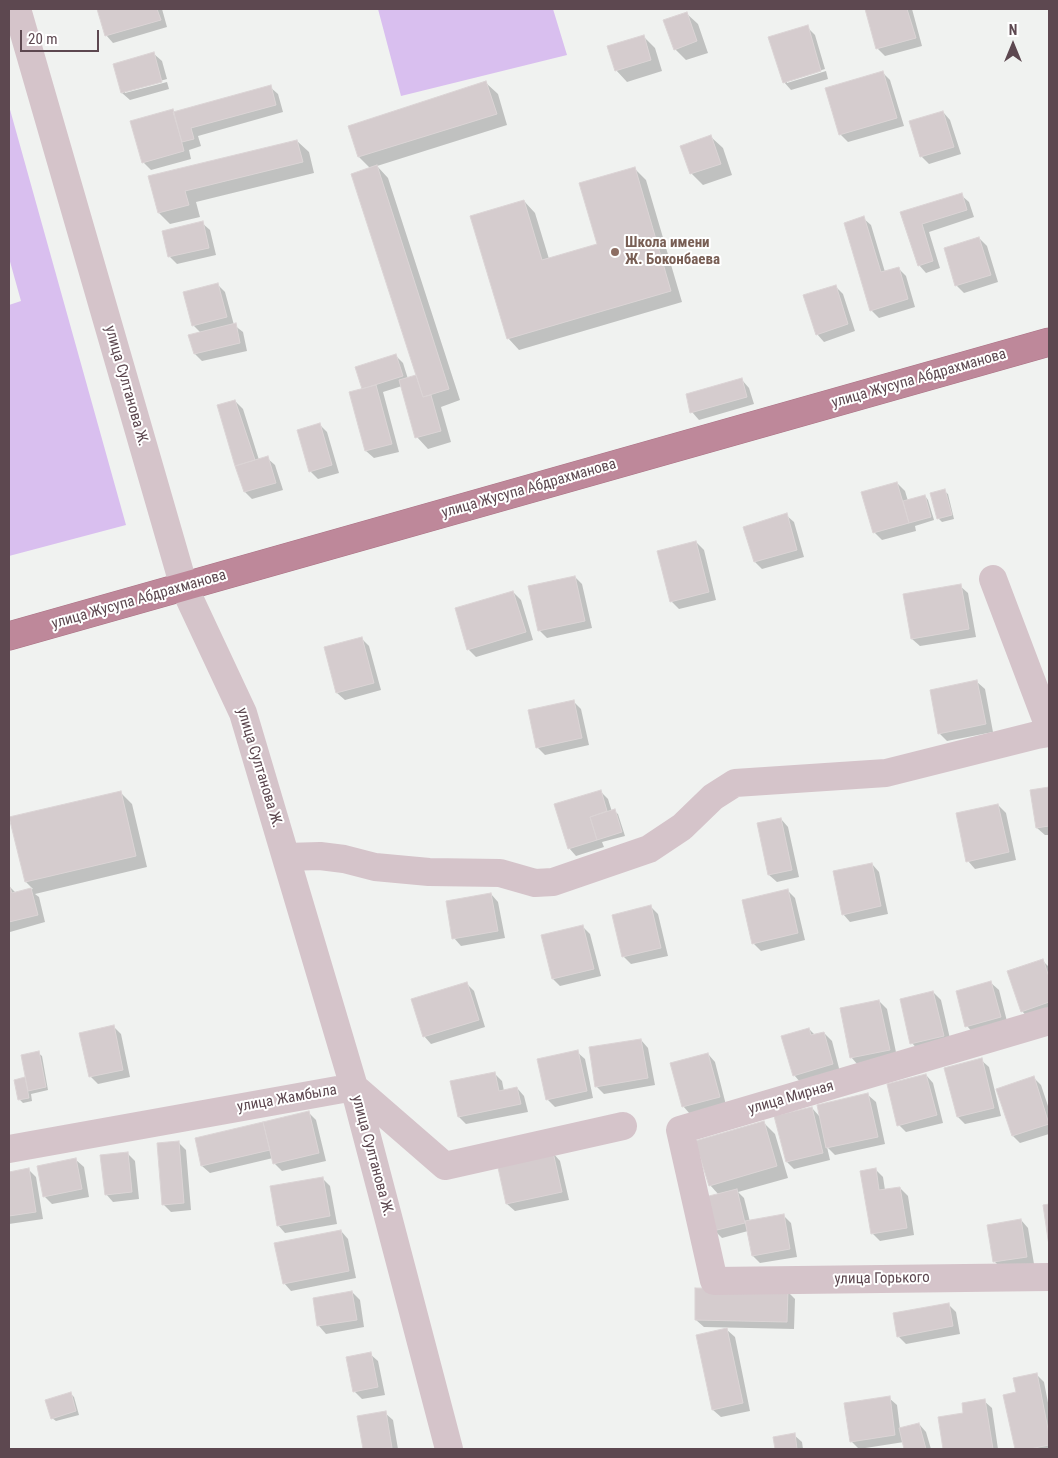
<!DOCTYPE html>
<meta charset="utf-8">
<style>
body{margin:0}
#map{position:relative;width:1058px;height:1458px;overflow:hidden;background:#f0f2f0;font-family:"Roboto Condensed",sans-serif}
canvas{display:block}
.frame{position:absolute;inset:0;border:10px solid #5d4850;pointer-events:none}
.north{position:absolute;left:988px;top:20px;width:50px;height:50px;-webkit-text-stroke:4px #fff;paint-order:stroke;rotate:0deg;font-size:14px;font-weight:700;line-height:20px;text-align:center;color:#5d4850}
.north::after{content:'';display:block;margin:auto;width:18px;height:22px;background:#5d4850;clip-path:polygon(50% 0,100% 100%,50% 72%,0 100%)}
.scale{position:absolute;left:20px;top:30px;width:79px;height:22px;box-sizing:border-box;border:2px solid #5d4850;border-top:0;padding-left:6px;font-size:15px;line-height:18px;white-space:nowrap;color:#5d4850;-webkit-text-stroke:4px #fff;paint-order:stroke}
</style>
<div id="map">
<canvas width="1058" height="1458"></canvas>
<div class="frame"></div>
<div class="north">N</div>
<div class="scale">20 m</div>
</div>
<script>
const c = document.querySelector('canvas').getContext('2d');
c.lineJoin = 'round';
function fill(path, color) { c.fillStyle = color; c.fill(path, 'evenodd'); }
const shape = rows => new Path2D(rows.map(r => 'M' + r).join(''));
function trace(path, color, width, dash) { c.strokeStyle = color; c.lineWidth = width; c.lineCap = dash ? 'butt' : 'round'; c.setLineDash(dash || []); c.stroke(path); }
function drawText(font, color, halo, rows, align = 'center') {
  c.font = font + ' "Roboto Condensed",sans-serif'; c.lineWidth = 4; c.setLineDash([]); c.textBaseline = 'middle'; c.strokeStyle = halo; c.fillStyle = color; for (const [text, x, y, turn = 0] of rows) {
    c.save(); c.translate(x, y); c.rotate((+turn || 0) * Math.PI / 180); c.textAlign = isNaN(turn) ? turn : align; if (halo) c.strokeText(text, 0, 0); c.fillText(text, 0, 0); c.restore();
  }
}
fill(shape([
 [378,9,553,9,567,55,401,96],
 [9,106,126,525,9,556,9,305,21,301,9,258]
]), '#d9bfef');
fill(shape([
 [98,9,162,9,167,27,113,43,106,35],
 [866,9,912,9,922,46,885,56,877,48],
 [686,13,698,24,708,53,686,60,675,49],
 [807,27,815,35,825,69,787,81,787,83,826,71,828,79,791,90,784,82],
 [643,36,655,48,662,71,627,82,616,70],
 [154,54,162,61,167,79,125,91,125,93,167,82,169,89,130,100,122,93],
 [882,72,890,80,904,126,848,142,840,134],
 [486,83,498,94,507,125,377,166,388,178,460,400,441,407,451,442,428,449,417,437,402,386,383,392,399,452,374,458,366,451,350,393,363,389,395,355,403,363,408,379,418,376,371,169,359,157,349,126],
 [270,87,278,94,283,112,198,136,201,146,189,150,191,159,151,170,143,162,175,113],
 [943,112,950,120,961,154,929,164,921,156],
 [711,137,723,148,732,175,703,185,691,173],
 [297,141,309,152,314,173,196,202,200,217,170,224,159,213,150,177],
 [634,168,646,180,682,302,519,350,508,338,524,201,535,213,549,259,598,245],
 [961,195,969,202,974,217,929,232,940,268,926,273,919,265,902,213],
 [863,218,871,225,885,272,898,268,906,276,915,307,879,318,871,310],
 [202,223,210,230,216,255,177,264,169,256],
 [979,238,987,246,998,282,964,293,956,285],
 [217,284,225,292,234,325,243,332,247,351,202,361,195,354,201,333,193,325],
 [835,286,843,294,855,331,824,342,817,334],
 [742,380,749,388,754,404,699,420,692,412],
 [235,401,243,409,259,460,267,458,275,465,283,490,252,499,245,492,218,406],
 [319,424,327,432,339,473,318,479,310,471],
 [897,483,905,491,908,501,925,496,928,500,934,520,915,526,916,531,882,540,874,532],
 [944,491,948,494,954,519,942,522,938,518],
 [786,515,794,522,804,557,762,569,755,562],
 [696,542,704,550,716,600,679,609,671,601],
 [575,577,582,584,592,628,547,638,539,630],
 [960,586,968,593,976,637,920,646,912,639],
 [513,592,521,600,533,640,476,657,468,649],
 [361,638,369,646,381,690,345,700,337,693,325,648],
 [977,682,985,689,993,732,947,741,939,733],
 [574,702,581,709,589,745,545,755,537,747],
 [1049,788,1049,835,1045,835,1037,828,1032,791],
 [600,791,608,799,612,812,614,811,618,814,625,836,602,842,604,847,576,856,569,848],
 [120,792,132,804,147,867,35,894,39,897,45,922,10,932,9,886,16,893,33,889,26,882],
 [998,805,1006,813,1016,860,975,869,968,861],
 [781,819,788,827,799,877,777,882,769,875],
 [872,864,879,872,888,914,850,922,843,914],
 [787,890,795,898,805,940,761,951,753,943],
 [491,894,498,902,505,938,461,946,454,938],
 [651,907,658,914,668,956,631,964,623,956],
 [583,927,590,934,601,976,560,986,553,979],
 [1043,961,1049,967,1049,1012,1029,1019,1022,1011],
 [466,983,474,991,485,1027,431,1044,424,1036],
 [991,983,999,990,1008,1025,974,1034,967,1026],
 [933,992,941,1000,951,1043,919,1051,912,1043],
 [879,1001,887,1009,897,1057,858,1065,851,1057],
 [114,1027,121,1034,130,1077,98,1084,90,1076],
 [809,1029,815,1035,824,1033,832,1041,840,1072,801,1083,794,1075],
 [641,1040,648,1048,655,1085,604,1094,596,1086],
 [577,1052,585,1059,593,1098,555,1107,547,1099],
 [38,1053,42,1056,48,1090,31,1094,32,1101,23,1103,19,1099,16,1081,27,1078],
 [708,1054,715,1062,726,1105,690,1114,683,1106],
 [981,1060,989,1067,1001,1116,965,1124,958,1117],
 [495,1074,502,1081,504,1091,517,1088,524,1096,528,1112,466,1124,459,1117],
 [926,1075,933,1083,943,1123,906,1132,899,1125],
 [1034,1078,1041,1085,1049,1109,1049,1134,1020,1143,1013,1136],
 [868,1095,876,1102,885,1144,835,1155,827,1147,830,1160,794,1169,787,1162,812,1108,820,1117],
 [308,1112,316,1120,326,1161,282,1171,274,1163,273,1158,210,1173,202,1166],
 [763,1122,775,1134,788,1178,738,1192,744,1198,750,1222,784,1216,791,1223,797,1257,760,1263,753,1256,748,1231,722,1238,714,1230,719,1195,710,1185],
 [179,1143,186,1150,191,1210,171,1212,163,1204],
 [127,1153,135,1161,139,1199,113,1202,106,1194],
 [553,1153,560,1161,569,1200,515,1211,507,1204],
 [76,1160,84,1167,89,1197,52,1204,44,1196],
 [875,1169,883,1177,885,1190,900,1188,908,1196,914,1235,880,1241,872,1233],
 [29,1170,36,1177,43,1219,9,1224,9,1173],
 [322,1178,330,1186,337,1224,285,1233,278,1225],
 [1021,1220,1028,1228,1034,1264,1002,1269,994,1261],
 [341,1231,348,1239,356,1278,291,1291,284,1283],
 [787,1291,795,1299,794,1329,704,1327,696,1320],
 [352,1292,360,1300,364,1327,326,1334,319,1326,314,1299],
 [949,1305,956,1312,960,1334,906,1344,898,1336],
 [727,1330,735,1337,750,1411,721,1417,713,1410],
 [370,1354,378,1361,385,1395,362,1399,354,1391],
 [1036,1374,1044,1382,1049,1408,1049,1449,1016,1449,1004,1396,1018,1393],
 [71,1394,74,1397,79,1415,56,1421,52,1418],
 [889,1398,897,1405,900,1429,919,1424,926,1432,931,1449,905,1449,904,1442,859,1449,851,1441],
 [984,1401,992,1408,998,1449,945,1449,940,1418,965,1414],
 [385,1413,393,1420,398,1449,364,1449,358,1417],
 [794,1435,802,1442,803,1449,776,1449,774,1438]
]), '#0003');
const building = shape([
 [97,9,157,9,161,20,105,36,97,9],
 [865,9,907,9,916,38,876,49,865,9],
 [687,12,697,41,674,50,663,20,687,12],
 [808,25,821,71,783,83,768,37,808,25],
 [644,35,651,60,615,71,607,46,644,35],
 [154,52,162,82,121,93,113,64,154,52],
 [883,71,897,118,839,135,825,88,883,71],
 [486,81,497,114,358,157,348,126,486,81],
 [271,85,276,105,191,128,194,139,182,142,173,112,271,85],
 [173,109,184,151,142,163,130,121,173,109],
 [943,111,954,147,920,157,909,121,943,111],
 [711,135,721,164,690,174,680,146,711,135],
 [297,140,303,162,185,191,189,205,158,213,148,176,297,140],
 [377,165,449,389,423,397,351,174,377,165],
 [635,167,671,291,507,339,470,216,524,200,542,260,597,244,579,183,635,167],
 [962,193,967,210,922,224,933,261,918,266,900,212,962,193],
 [864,216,881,272,899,267,908,299,870,311,844,223,864,216],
 [203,221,209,248,168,257,162,231,203,221],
 [979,237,991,275,955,286,944,248,979,237],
 [218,283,227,317,192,326,183,292,218,283],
 [836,285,848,324,816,335,803,295,836,285],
 [236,323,240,343,194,354,188,335,236,323],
 [396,354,403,376,362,389,355,367,396,354],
 [416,375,423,397,431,395,441,431,415,438,399,380,416,375],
 [742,378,747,397,690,413,686,394,742,378],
 [376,385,392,444,365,451,349,392,376,385],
 [235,400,255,460,235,466,217,405,235,400],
 [320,423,332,465,309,472,297,430,320,423],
 [268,456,276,483,244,492,235,466,268,456],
 [897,482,909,523,873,533,861,492,897,482],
 [945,489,952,515,937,519,930,493,945,489],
 [925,495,931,517,909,523,903,501,925,495],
 [787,513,797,550,754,562,743,527,787,513],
 [696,541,709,592,670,602,657,551,696,541],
 [575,576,585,621,538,631,528,586,575,576],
 [961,584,969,629,911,639,903,594,961,584],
 [513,591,526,632,467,650,455,608,513,591],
 [362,637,374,683,336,693,324,647,362,637],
 [977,680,986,724,938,734,930,690,977,680],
 [574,700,582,738,536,748,528,710,574,700],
 [1049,787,1049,826,1036,828,1030,790,1049,787],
 [601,790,607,811,590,817,597,840,568,849,554,804,601,790],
 [121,791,136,856,25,882,9,817,121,791],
 [998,804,1009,852,966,862,956,813,998,804],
 [615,809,622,832,597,840,590,817,615,809],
 [781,818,792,870,768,875,757,823,781,818],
 [872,863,881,906,842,915,833,871,872,863],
 [9,885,12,893,31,888,38,915,9,922,9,885],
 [788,889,798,933,752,944,742,900,788,889],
 [491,893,498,931,452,939,446,901,491,893],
 [651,905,661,948,622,957,612,915,651,905],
 [583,925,594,969,552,979,541,935,583,925],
 [1043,959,1049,977,1049,1002,1021,1012,1007,971,1043,959],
 [991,981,1001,1017,965,1027,956,991,991,981],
 [467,982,479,1020,423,1037,411,999,467,982],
 [933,991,944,1036,910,1044,900,999,933,991],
 [879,1000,890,1050,850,1058,840,1008,879,1000],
 [114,1025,123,1070,89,1077,79,1033,114,1025],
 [809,1028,811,1035,824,1032,833,1064,793,1076,781,1036,809,1028],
 [641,1039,648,1078,595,1087,589,1047,641,1039],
 [578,1050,587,1091,546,1100,537,1059,578,1050],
 [39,1051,46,1087,28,1091,21,1055,39,1051],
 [708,1053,720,1097,682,1107,670,1063,708,1053],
 [982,1058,994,1108,957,1117,944,1068,982,1058],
 [495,1072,499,1091,517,1087,521,1104,458,1117,450,1081,495,1072],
 [926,1074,937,1115,897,1126,887,1084,926,1074],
 [1034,1076,1049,1124,1012,1136,996,1089,1034,1076],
 [25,1077,29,1098,18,1100,14,1080,25,1077],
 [868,1093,878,1137,826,1148,817,1105,868,1093],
 [812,1107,823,1153,786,1162,774,1116,812,1107],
 [309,1111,319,1153,273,1164,263,1122,309,1111],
 [764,1121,777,1166,709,1186,695,1141,764,1121],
 [263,1122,270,1150,201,1166,195,1138,263,1122],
 [179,1141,184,1203,162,1205,157,1143,179,1141],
 [128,1152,132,1192,105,1195,100,1155,128,1152],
 [553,1152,562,1192,506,1204,497,1163,553,1152],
 [76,1158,82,1189,43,1197,37,1166,76,1158],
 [29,1168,36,1212,9,1216,9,1172,29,1168],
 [876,1168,879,1190,900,1187,907,1228,871,1234,860,1171,876,1168],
 [323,1177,330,1216,277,1226,270,1186,323,1177],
 [737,1189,745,1223,713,1231,705,1197,737,1189],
 [1049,1204,1049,1246,1043,1205,1049,1204],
 [784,1214,790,1249,752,1256,745,1221,784,1214],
 [1021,1219,1027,1257,993,1262,987,1225,1021,1219],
 [341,1230,349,1271,283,1284,274,1243,341,1230],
 [695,1288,788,1290,787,1322,695,1320,695,1288],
 [352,1291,357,1320,317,1326,313,1298,352,1291],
 [949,1303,953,1326,897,1337,893,1313,949,1303],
 [727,1328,743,1403,712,1410,696,1335,727,1328],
 [371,1352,378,1387,353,1392,346,1357,371,1352],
 [1037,1373,1049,1434,1049,1445,1030,1449,1015,1449,1003,1395,1016,1392,1013,1378,1037,1373],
 [71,1392,76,1411,51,1419,45,1400,71,1392],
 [890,1396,895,1435,850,1442,844,1403,890,1396],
 [985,1399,993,1449,943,1449,938,1417,963,1413,962,1403,985,1399],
 [386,1411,392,1448,363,1449,357,1416,386,1411],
 [919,1423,926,1449,904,1449,899,1428,919,1423],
 [795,1433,797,1449,772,1449,775,1449,773,1437,795,1433]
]);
fill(building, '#d5ccce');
trace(building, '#dbd4d5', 1);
const highway = shape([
 [9,636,1049,342]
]);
trace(highway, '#aa7385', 29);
trace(shape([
 [17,9,184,587,243,713,354,1087,449,1449],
 [993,579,1049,727],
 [286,857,320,856,344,859,375,867,429,872,500,873,535,883,553,882,649,849,682,827,713,797,735,783,886,773,1037,735,1049,733],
 [1049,1021,680,1130,714,1281,1049,1277],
 [9,1149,354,1087,445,1166,623,1126]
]), '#d5c4ca', 28);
trace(highway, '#be889a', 28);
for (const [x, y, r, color] of [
 [615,252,5,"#8d6e63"]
]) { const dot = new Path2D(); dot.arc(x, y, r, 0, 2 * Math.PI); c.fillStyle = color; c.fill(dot); trace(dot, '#fff', 2); }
drawText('bold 15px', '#785e54', '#fff', [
 ["Школа имени",625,243],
 ["Ж. Боконбаева",625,260]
], 'left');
drawText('15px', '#5d4850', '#fff', [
 ["улица Жусупа Абдрахманова",919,379,-16],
 ["улица Султанова Ж.",126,386,74],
 ["улица Жусупа Абдрахманова",529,489,-16],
 ["улица Жусупа Абдрахманова",139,600,-16],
 ["улица Султанова Ж.",259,768,73],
 ["улица Мирная",791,1098,-16],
 ["улица Жамбыла",287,1099,-10],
 ["улица Султанова Ж.",372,1156,75],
 ["улица Горького",882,1279,-1]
]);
</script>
